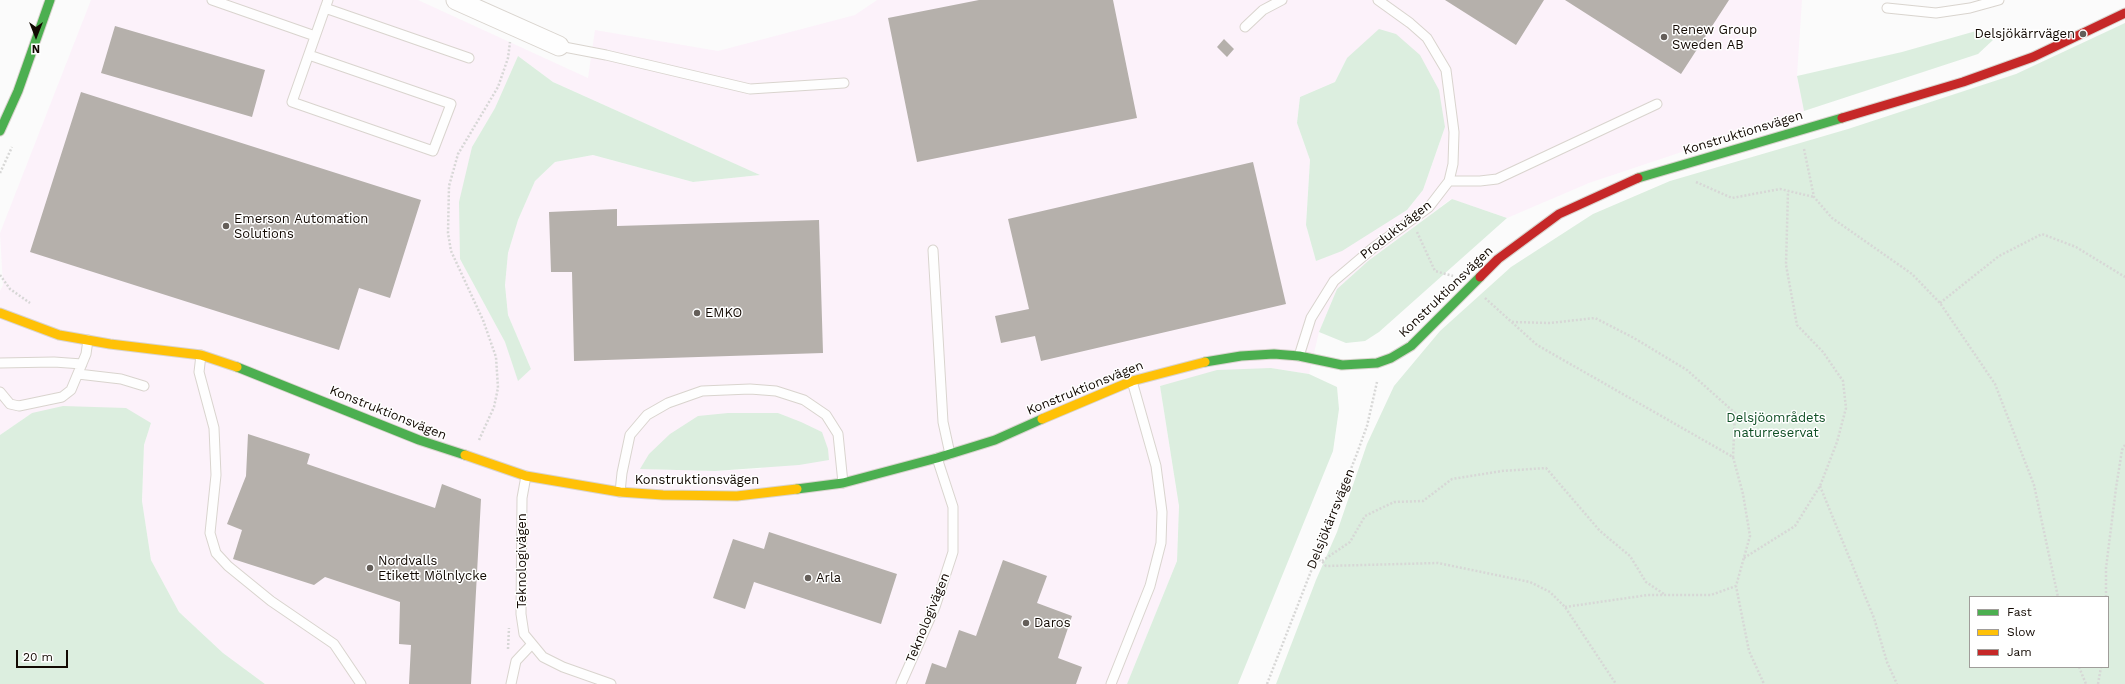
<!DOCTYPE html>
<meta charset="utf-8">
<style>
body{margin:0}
#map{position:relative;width:2125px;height:684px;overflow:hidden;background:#fbfbfb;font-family:"Work Sans",sans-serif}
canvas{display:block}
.legend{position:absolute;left:1969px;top:596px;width:140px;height:72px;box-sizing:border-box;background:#fff;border:1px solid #a09d9a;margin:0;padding:5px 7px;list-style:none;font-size:12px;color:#120902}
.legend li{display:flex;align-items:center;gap:8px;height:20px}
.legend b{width:20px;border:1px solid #a09d9a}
.north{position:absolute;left:16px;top:16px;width:40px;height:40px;-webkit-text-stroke:3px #fff;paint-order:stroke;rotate:180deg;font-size:11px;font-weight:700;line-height:16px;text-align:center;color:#120902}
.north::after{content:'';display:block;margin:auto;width:14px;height:18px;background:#120902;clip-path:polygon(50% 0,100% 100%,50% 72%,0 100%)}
.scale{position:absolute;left:16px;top:650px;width:52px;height:18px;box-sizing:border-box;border:2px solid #120902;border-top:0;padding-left:5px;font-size:12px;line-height:14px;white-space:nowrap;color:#120902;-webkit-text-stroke:3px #fff;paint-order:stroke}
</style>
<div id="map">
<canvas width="2125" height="684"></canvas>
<ul class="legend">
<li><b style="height:5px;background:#4caf50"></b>Fast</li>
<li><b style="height:5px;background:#ffc107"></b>Slow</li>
<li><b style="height:5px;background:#c62828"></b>Jam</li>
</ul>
<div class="north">N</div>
<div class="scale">20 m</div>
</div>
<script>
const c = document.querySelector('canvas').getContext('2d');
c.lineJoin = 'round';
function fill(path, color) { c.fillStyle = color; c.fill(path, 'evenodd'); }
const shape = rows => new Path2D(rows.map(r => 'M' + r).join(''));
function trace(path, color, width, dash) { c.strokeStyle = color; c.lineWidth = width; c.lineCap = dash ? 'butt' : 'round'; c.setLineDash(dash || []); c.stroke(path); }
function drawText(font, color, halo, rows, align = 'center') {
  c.font = font + ' "Work Sans",sans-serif'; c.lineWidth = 3; c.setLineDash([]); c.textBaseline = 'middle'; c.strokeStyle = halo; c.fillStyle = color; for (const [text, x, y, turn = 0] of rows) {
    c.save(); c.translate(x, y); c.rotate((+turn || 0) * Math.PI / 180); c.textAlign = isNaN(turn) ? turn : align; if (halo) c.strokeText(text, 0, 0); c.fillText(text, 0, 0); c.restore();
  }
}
fill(shape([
 [91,0,418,0,588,78,595,30,718,51,855,15,877,0,1802,0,1797,76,1804,111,1589,183,1507,218,1451,199,1368,261,1337,289,1319,332,1309,374,1271,368,1160,386,1179,506,1177,561,1127,684,265,684,223,653,179,612,151,560,142,501,144,445,151,423,32,413,0,435,0,291,3,285,0,233],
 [518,56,553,82,759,175,693,182,593,155,555,162,535,181,518,220,508,253,505,285,508,315,531,369,518,380,505,342,460,259,472,147,495,108],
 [1347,58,1445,127,1423,190,1407,210,1316,261,1306,225,1310,160,1297,123,1300,97,1335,82],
 [778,413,822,432,760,469,715,471,648,469]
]), '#fcf2fa');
fill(shape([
 [2125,23,2125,684,1276,684,1316,580,1337,532,1367,444,1394,386,1440,331,1511,267,1593,214,1670,181,1848,129,2016,74],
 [1970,597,2108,597,2108,667,1970,667],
 [1379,29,1396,34,1420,55,1439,90,1445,127,1423,190,1407,210,1342,251,1316,261,1306,225,1310,160,1297,123,1300,97,1335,82,1347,58],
 [1976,31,1993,40,1978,54,1804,111,1797,76,1902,52],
 [518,56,553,82,760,175,693,182,593,155,555,162,535,181,518,220,508,253,505,285,508,315,531,369,518,381,505,342,460,259,459,202,472,147,495,108],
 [1452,199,1507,218,1379,332,1365,341,1346,343,1319,332,1337,289,1368,261],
 [1271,368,1309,374,1337,387,1339,409,1333,451,1238,684,1127,684,1177,561,1179,506,1160,386,1217,370],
 [63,406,126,408,151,423,144,445,142,501,151,560,179,612,223,653,265,684,0,684,0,435,32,413],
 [728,413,778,413,801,422,822,432,828,449,829,460,799,465,715,471,640,469,649,454,670,434,698,416]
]), '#dceedf');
fill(shape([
 [979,0,1113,0,1137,118,917,162,888,18],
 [1445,0,1544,0,1516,45],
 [1565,0,1729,0,1681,74],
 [115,26,265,70,252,117,101,73],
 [1224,39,1234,49,1227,57,1217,47],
 [81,92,421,200,390,298,359,288,339,350,30,252],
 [1253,162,1286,304,1041,361,1035,336,1001,343,995,316,1029,309,1008,219],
 [617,209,617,226,819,220,823,353,574,361,572,272,551,272,549,212],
 [248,434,310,454,307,464,435,508,442,484,481,499,471,684,409,684,411,645,399,644,400,602,325,577,314,585,233,559,242,530,227,524,246,476],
 [769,532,897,574,881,624,754,582,745,609,713,598,733,539,764,549],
 [1003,560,1047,576,1037,603,1072,616,1058,658,1082,667,1076,684,925,684,932,663,946,668,959,630,976,636]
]), '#b5b0ab');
const lane = shape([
 [212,0,315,36],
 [325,8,469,58],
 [1887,8,1936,13,1970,8,1999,0],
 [1245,27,1263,10,1282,0],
 [559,46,606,55,750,89,844,83],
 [309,55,451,104,433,151,292,102,328,0],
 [1449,181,1480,181,1497,179,1657,104],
 [933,250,943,422,950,454],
 [201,355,199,372,214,428,216,475,210,533,216,553,228,566,271,601,334,644,361,684],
 [1299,356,1311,318,1334,281,1373,248,1429,207,1449,181,1453,164,1454,132,1446,70,1427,38,1410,23,1378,0],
 [0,363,54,362,82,364],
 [78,374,121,379,144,386],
 [0,392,10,404,19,406,62,397,71,390,86,354,88,340],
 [526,476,522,498,521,614,524,634,543,657,563,667,611,684],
 [620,492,622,473,630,435,647,415,668,403,702,391,750,389,776,391,804,400,826,415,838,434,843,483],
 [511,684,516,661,532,644],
 [901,684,935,607,953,552,953,507,937,458],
 [1111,684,1150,586,1161,543,1162,512,1156,466,1132,381]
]);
const street = shape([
 [456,0,559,46]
]);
const fast = shape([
 [0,131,18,91,50,0],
 [1638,178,1842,118],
 [1205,362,1241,356,1274,354,1299,356,1342,365,1377,363,1391,358,1411,346,1480,277],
 [237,367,419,440,465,455],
 [797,489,843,483,937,458,995,440,1042,419]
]);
const slow = shape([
 [0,313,59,335,110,344,201,355,237,367],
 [1042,419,1132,381,1205,362],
 [465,455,526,476,620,492,663,495,737,496,797,489]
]);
const jam = shape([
 [1842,118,1963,82,2033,57,2125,13],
 [1480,277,1498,259,1559,214,1638,178]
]);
trace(lane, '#d9d4ce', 11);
trace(street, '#d9d4ce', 21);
trace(fast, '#d9d4ce', 11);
trace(slow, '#d9d4ce', 11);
trace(jam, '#d9d4ce', 11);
trace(shape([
 [1804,149,1814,197,1832,218,1912,274,1940,303,1995,384,2034,485,2058,597],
 [0,173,12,147],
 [1696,182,1732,198,1780,189,1814,197],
 [1417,232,1435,271,1453,276],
 [0,275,10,289,30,303],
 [1485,298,1537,345,1733,457,1743,494,1750,536,1736,586,1749,651,1764,684],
 [1940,303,1999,256,2042,234,2076,247,2125,277],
 [1512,322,1550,323,1595,318,1634,338,1687,370,1735,413,1733,457],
 [479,440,494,407,498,388,496,357,483,320,451,251,448,233,449,186,458,154,498,87,508,58,510,42],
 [1820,486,1874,618,1887,662,1897,684],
 [1744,558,1795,526,1820,486,1837,442,1846,408,1843,381,1823,352,1797,325,1786,265,1788,191],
 [1315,559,1322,561,1326,566,1438,563,1530,582,1550,592,1565,607,1616,684],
 [1322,561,1350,542,1365,516,1394,502,1423,501,1452,479,1502,471,1546,468,1600,531,1630,556,1646,582,1664,594],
 [2106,597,2106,568,2116,488,2122,450,2125,445],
 [1565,607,1648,595,1711,595,1736,586],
 [508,649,509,628],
 [2079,667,2086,684],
 [1267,684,1356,456,1367,426,1377,382],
 [2098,684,2101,667]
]), '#d7d7d6', 2.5, [2, 2]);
trace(lane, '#fefefe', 9);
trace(street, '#fefefe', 19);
trace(fast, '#4caf50', 9);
trace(slow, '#ffc107', 9);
trace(jam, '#c62828', 9);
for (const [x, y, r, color] of [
 [2083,34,4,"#645e59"],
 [1664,37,4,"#645e59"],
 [226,226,4,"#645e59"],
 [697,313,4,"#645e59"],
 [370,568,4,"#645e59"],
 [808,578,4,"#645e59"],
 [1026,623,4,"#645e59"]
]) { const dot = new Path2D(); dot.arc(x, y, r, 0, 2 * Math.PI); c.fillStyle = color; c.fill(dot); trace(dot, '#fff', 1.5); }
drawText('13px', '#120902', '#fff', [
 ["Renew Group",1672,30],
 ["Sweden AB",1672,45],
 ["Delsjökärrvägen",2075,34,"right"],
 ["Emerson Automation",234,219],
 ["Solutions",234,234],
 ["EMKO",705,313],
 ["Nordvalls",378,561],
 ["Etikett Mölnlycke",378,576],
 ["Arla",816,578],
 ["Daros",1034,623]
], 'left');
drawText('13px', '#120902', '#fff', [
 ["Konstruktionsvägen",1743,133,-17],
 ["Produktvägen",1396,230,-38],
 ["Konstruktionsvägen",1446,292,-44],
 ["Konstruktionsvägen",1085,388,-22],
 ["Konstruktionsvägen",388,413,22],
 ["Konstruktionsvägen",697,480],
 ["Delsjökärrsvägen",1331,519,-68],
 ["Teknologivägen",522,561,-90],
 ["Teknologivägen",928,618,-68]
]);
drawText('13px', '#0f4f25', '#fff', [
 ["Delsjöområdets",1776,418],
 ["naturreservat",1776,433]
]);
</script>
